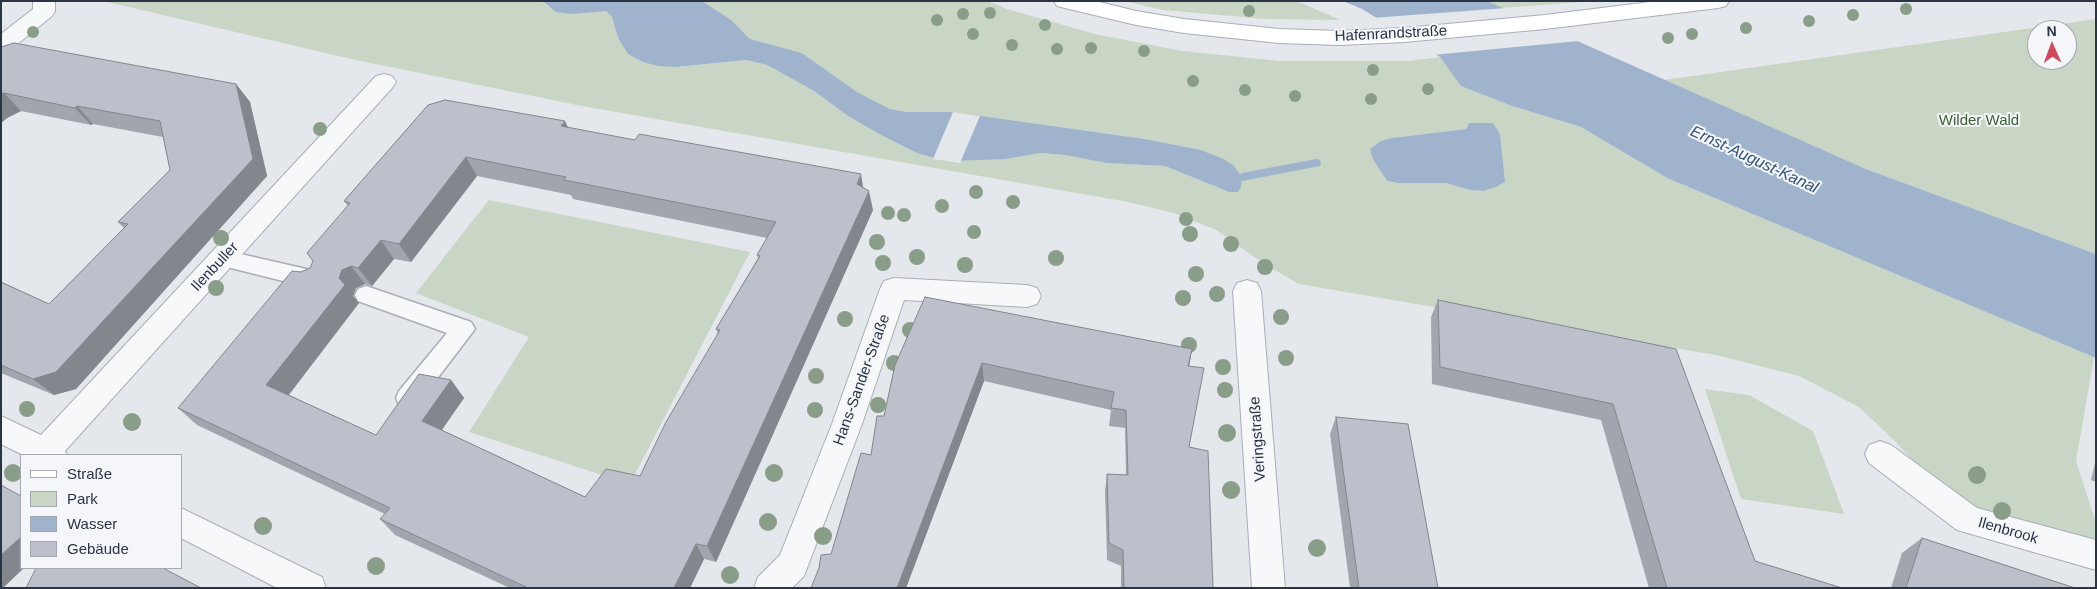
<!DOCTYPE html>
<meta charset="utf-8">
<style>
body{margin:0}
#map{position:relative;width:2097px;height:589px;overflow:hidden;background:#e4e7ec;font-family:Helvetica,sans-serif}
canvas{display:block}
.frame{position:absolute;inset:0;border:2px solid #2b3445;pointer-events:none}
.legend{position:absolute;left:20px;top:454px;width:162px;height:115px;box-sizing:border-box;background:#f4f6f9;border:1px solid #a4a8b1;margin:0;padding:6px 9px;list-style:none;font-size:15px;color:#2b3445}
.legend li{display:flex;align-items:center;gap:10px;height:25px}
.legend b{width:25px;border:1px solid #a4a8b1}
.north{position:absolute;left:2027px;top:20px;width:50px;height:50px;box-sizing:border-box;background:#f4f6f9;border:1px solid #a4a8b1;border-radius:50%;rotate:358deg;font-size:14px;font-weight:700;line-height:20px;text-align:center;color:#2b3445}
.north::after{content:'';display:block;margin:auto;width:18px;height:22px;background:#d1495b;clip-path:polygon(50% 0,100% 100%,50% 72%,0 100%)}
</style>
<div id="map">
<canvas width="2097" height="589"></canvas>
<div class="frame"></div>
<ul class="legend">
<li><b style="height:6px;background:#fff"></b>Straße</li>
<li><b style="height:14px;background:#c9d6c5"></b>Park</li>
<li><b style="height:14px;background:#9fb4cc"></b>Wasser</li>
<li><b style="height:14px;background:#bbc0ca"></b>Gebäude</li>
</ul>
<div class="north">N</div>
</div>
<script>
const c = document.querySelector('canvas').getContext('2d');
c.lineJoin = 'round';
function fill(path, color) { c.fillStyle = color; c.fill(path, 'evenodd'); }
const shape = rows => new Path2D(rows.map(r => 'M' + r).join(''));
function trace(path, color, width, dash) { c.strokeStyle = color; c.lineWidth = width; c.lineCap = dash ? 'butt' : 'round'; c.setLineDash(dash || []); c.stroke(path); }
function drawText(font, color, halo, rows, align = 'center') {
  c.font = font + ' Helvetica,sans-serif'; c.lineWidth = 4; c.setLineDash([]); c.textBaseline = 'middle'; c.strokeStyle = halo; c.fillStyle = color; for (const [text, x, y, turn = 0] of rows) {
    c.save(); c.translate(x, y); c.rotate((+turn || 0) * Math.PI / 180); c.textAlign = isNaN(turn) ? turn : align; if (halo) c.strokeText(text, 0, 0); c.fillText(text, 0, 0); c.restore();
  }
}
fill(shape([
 [103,1,542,1,548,7,606,11,612,17,618,38,676,67,746,60,767,65,814,91,848,116,881,135,917,153,931,157,1006,159,1041,153,1065,155,1106,163,1165,166,1229,192,1224,159,1201,150,1145,139,967,114,907,112,890,109,857,92,802,53,750,39,730,19,702,1,988,1,1007,9,1095,34,1182,51,1281,61,1409,61,1440,57,1462,86,1512,106,1581,127,1667,178,2094,357,2076,461,2096,523,2096,571,1980,537,1897,443,1859,407,1799,376,1716,355,1299,284,1266,265,1216,230,1174,213,1128,202,582,106,351,59],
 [1469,123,1493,123,1500,134,1501,143,1483,191,1470,190,1446,183,1398,183,1387,181,1381,170,1381,141,1398,137,1466,129],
 [1125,1,1297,1,1340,20,1265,19,1163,10],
 [1487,1,1594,1,1502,8],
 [2096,19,2096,254,1866,169,1664,80],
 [2037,30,2067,30,2067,60,2037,60],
 [489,200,750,252,630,484,469,432,529,337,416,293],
 [1705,389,1749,395,1813,431,1844,514,1741,499]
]), '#c9d6c5');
fill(shape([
 [542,1,702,1,730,19,750,39,802,53,857,92,890,109,907,112,949,112,967,114,1145,139,1201,150,1224,159,1234,166,1242,177,1241,187,1238,192,1229,192,1165,166,1106,163,1065,155,1041,153,1006,159,979,160,947,161,931,157,917,153,881,135,848,116,814,91,767,65,746,60,676,67,658,66,643,62,628,54,618,38,612,17,606,11,572,14,556,12],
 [1343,1,1487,1,1866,169,2096,254,2096,358,1667,178,1581,127,1512,106,1461,86,1440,57,1362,9],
 [1469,123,1493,123,1500,134,1505,182,1496,187,1483,191,1470,190,1446,183,1398,183,1387,181,1373,159,1370,149,1381,141,1391,138,1466,129]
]), '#9fb4cc');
fill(shape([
 [1507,8,1579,41,1432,55,1372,18],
 [953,112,980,116,960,163,933,159]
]), '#e4e7ec');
fill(shape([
 [1316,159,1320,160,1321,163,1320,166,1242,181,1237,177,1242,173,1316,159]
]), '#9fb4cc');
const lane = shape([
 [223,250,315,271,323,274,326,280,323,286,315,289,215,264,212,258,215,252,223,250],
 [366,286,471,322,475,329,417,405,408,408,399,405,396,398,399,391,447,333,358,301,355,295,358,289,366,286]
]);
const street = shape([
 [33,1,55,1,55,11,52,16,9,51,1,53,1,34,33,9,33,1],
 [384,74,392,76,396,82,392,88,65,451,67,455,23,455,1,444,1,416,41,435,376,76,384,74],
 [894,278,1027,285,1037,288,1041,296,1037,304,1027,307,904,300,862,424,804,576,792,588,754,588,758,577,780,555,832,424,880,289,884,281,894,278],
 [1247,280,1257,283,1261,291,1285,588,1252,588,1233,291,1237,283,1247,280],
 [1880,441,1891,445,1977,508,2096,540,2096,570,1957,530,1869,463,1865,454,1869,445,1880,441],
 [181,508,322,577,326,588,277,588,181,538,181,508]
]);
const secondary = shape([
 [1054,1,1095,1,1136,11,1184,19,1279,29,1340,31,1404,28,1545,15,1658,1,1729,1,1726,6,1718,8,1545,29,1404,42,1340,45,1279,43,1184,33,1136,25,1065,8,1057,6,1054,1]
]);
trace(lane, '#a9aeb7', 3);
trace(street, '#a9aeb7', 2);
trace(secondary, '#a9aeb7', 2);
fill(lane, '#f7f8fa');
fill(street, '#f7f8fa');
fill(secondary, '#fff');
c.fillStyle = '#899d89';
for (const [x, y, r] of [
 [1906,9,6],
 [1249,11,6],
 [990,13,6],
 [963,14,6],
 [1853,15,6],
 [937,20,6],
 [1809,21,6],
 [1045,25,6],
 [1746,28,6],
 [33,32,6],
 [973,34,6],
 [1692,34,6],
 [1668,38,6],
 [1012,45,6],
 [1091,48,6],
 [1057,49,6],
 [1144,51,6],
 [1373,70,6],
 [1193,81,6],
 [1428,89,6],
 [1245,90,6],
 [1295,96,6],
 [1371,99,6],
 [320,129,7],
 [976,192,7],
 [1013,202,7],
 [942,206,7],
 [888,213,7],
 [904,215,7],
 [1186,219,7],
 [974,232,7],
 [1190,234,8],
 [221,238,8],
 [877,242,8],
 [1231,244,8],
 [917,257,8],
 [1056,258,8],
 [883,263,8],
 [965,265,8],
 [1265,267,8],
 [1196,274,8],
 [216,288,8],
 [1217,294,8],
 [1183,298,8],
 [1281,317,8],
 [845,319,8],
 [910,330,8],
 [1189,345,8],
 [1286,358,8],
 [894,363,8],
 [1223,367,8],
 [816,376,8],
 [1225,390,8],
 [878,405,8],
 [27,409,8],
 [815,410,8],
 [132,422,9],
 [1227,433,9],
 [13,473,9],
 [774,473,9],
 [1977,475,9],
 [1231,490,9],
 [2002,511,9],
 [768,522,9],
 [263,526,9],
 [823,536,9],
 [1317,548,9],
 [376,566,9],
 [730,575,9]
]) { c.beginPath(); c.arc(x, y, r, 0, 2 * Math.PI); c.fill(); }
fill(shape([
 [1,47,236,84,250,102,267,176,76,389,54,395,1,373,1,282,49,304,124,228,118,222,170,170,163,137,93,124,91,125,21,111,7,118,1,123],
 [428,105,568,128,864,188,873,210,716,562,704,559,690,588,510,588,395,535,380,519,385,514,197,425,178,408,301,272,310,268,348,206,344,201],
 [477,176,571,195,573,199,767,238,757,255,758,258,716,329,718,334,640,476,585,497,442,430,464,398,451,380,376,435,289,395,359,303,353,296,356,288,365,284,372,286,394,259,411,262],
 [1438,300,1676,349,1755,561,1842,588,1649,588,1601,420,1432,384,1431,317],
 [1192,349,1189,366,1189,447,1213,588,1121,588,1121,566,1107,560,1105,491,1107,474,1126,475,1125,428,1109,426,1111,410,984,381,906,588,811,588,831,554,871,455,884,416,895,365],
 [1336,417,1438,588,1350,588,1330,434],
 [2096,459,2096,482,2091,480],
 [1922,538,2075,588,1891,588,1902,553]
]), '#a1a5ae');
fill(shape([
 [236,84,250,102,267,176,76,389,54,395,33,379],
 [4,93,21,111,7,118,1,123,1,94],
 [77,106,93,124,91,125,75,108],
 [565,121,574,140,561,126],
 [466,157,477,176,411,262,399,244],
 [861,174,864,193,857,184],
 [869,191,873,210,716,562,707,546],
 [381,240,394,259,372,286,358,268],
 [351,266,365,284,356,288,353,296,359,303,283,402,266,385,342,270],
 [1192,349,1189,367,1188,366],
 [982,363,984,381,906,588,897,588],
 [451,380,464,398,436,438,422,421],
 [21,537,21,568,24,568,3,588,1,588,1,555],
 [696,544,704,559,690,588,674,588]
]), '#83868d');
const building = shape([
 [14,43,236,84,253,159,56,372,33,379,1,365,1,282,49,304,128,224,118,222,170,170,160,121,77,106,75,108,4,93,1,94,1,47,14,43],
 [445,100,565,121,561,126,635,140,639,134,861,174,857,184,869,191,707,546,696,544,674,588,528,588,380,519,390,508,178,408,292,271,301,272,310,268,313,261,307,253,350,203,344,201,428,105,445,100],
 [466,157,566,177,564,180,776,222,757,255,760,256,716,329,720,330,666,422,640,476,606,469,585,497,422,421,451,380,419,374,376,435,266,385,345,285,339,278,342,270,351,266,358,268,381,240,399,244,466,157],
 [925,297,1192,349,1188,366,1204,368,1189,447,1208,451,1213,588,1124,588,1123,550,1109,543,1107,474,1128,475,1126,410,1111,408,1114,392,982,363,897,588,811,588,819,568,821,555,831,554,861,453,871,455,877,416,884,416,895,365,925,297],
 [1438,300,1676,349,1755,561,1842,588,1667,588,1613,404,1440,367,1438,300],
 [1336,417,1408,424,1438,588,1359,588,1336,417],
 [1,485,21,496,21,537,1,555,1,485],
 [1922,538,2075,588,1906,588,1922,538],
 [36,568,163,568,201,588,26,588,36,568]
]);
fill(building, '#bbc0ca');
trace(building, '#83868d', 1);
drawText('15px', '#2b3445', '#f4f6f9', [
 ["Hafenrandstraße",1391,34,-3],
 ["Ilenbuller",215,267,-47],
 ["Hans-Sander-Straße",862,380,-70],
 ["Veringstraße",1258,439,-94],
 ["Ilenbrook",2008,531,16]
]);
drawText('15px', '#3f6138', '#f4f6f9', [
 ["Wilder Wald",1979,121]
]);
drawText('italic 16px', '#34527a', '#f4f6f9', [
 ["Ernst-August-Kanal",1754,160,25]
]);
</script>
